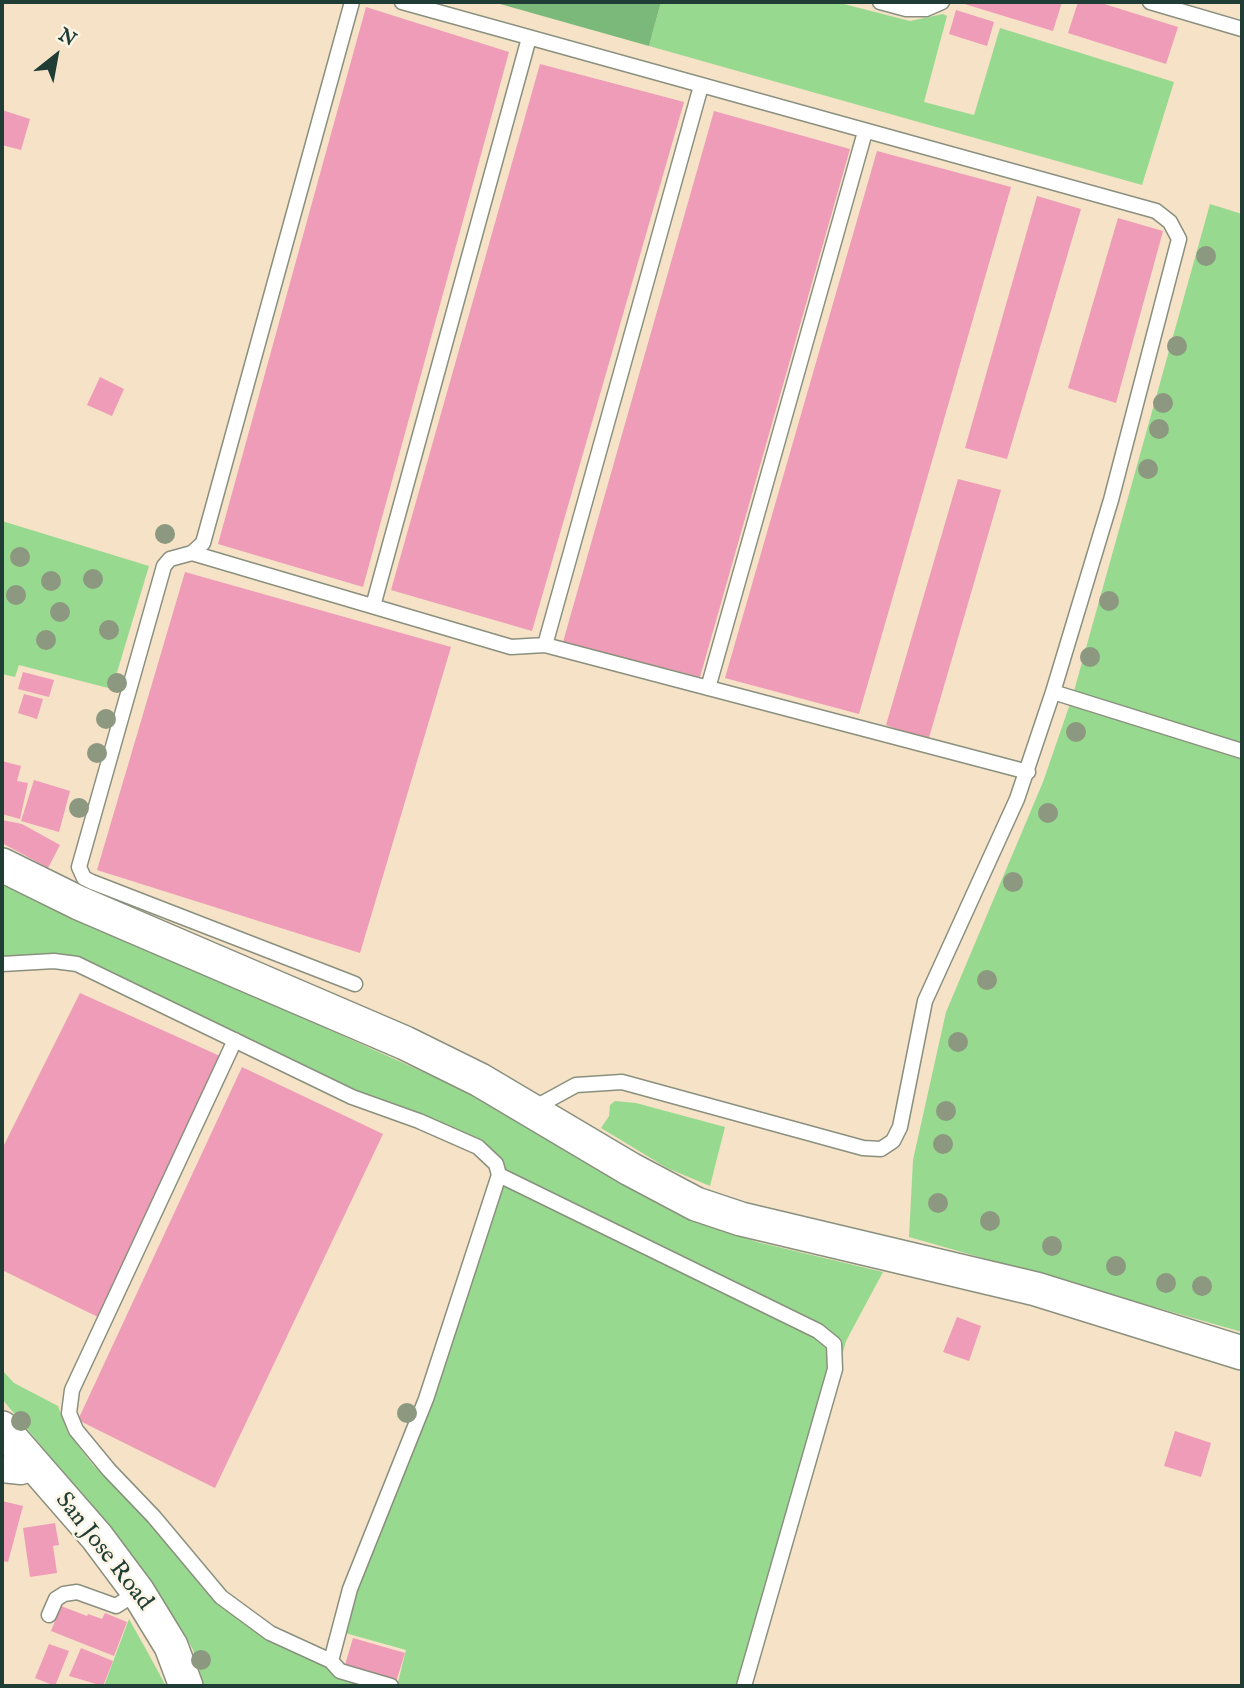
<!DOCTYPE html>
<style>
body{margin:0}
#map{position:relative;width:1244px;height:1688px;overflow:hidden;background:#f5e2c7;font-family:"IM FELL English",serif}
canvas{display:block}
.frame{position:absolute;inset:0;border:4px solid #1f3d34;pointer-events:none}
.north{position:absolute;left:21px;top:21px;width:70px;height:70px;-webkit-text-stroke:5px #fcf5e5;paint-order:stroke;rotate:31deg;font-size:19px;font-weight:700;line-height:28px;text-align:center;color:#1f3d34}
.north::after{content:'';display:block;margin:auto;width:24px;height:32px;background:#1f3d34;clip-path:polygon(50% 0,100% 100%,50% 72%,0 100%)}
</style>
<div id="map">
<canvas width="1244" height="1688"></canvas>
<div class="frame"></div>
<div class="north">N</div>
</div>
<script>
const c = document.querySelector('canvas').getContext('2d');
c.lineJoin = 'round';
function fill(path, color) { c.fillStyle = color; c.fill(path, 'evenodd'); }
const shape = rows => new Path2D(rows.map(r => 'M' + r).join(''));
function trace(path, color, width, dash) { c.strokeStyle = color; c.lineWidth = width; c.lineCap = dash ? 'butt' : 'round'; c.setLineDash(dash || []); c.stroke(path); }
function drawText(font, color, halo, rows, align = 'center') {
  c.font = font + ' "IM FELL English",serif'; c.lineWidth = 5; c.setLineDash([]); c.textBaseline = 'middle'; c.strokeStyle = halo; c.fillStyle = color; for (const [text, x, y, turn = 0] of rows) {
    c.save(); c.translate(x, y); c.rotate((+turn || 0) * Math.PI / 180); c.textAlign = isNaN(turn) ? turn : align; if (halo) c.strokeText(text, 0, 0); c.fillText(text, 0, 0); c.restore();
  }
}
fill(shape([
 [661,2,836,2,910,21,943,14,947,16,924,102,974,115,1000,28,1174,82,1142,185,649,46],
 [1210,204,1242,214,1242,1332,909,1237,913,1160,946,1012,1043,782,1072,698],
 [2,521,149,566,112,689,19,665,15,677,2,674],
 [2,883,479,1097,705,1224,757,1242,883,1272,846,1341,789,1554,748,1686,397,1686,406,1650,338,1631,501,1166,368,1096,87,960,49,954,2,959],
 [615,1101,636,1103,725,1127,710,1186,667,1168,601,1128,609,1116,610,1105],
 [2,1370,14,1383,58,1406,68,1433,93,1465,149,1520,201,1586,222,1608,277,1645,372,1686,204,1686,193,1650,183,1631,125,1546,2,1399],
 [129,1619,148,1653,166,1686,104,1686]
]), '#98d990');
fill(shape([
 [493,2,661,2,649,46]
]), '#7ab97a');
fill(shape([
 [958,2,1062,2,1053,31],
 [1078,2,1098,2,1178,27,1166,64,1068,33],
 [366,7,509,52,363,587,218,544],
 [956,10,994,22,987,46,949,34],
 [540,64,684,102,532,631,391,590],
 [2,110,30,119,21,150,2,145],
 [714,111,850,149,700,677,563,642],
 [877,151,1011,187,859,714,725,678],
 [1037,196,1081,209,1007,459,965,448],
 [1118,218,1163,231,1116,403,1068,388],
 [100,377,124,389,112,416,87,405],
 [958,479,1001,490,928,741,886,725],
 [185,572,451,647,360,953,97,870],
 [23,672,54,680,49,697,18,689],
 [24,694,43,699,37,719,18,713],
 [2,761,21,766,17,781,28,783,20,819,2,814],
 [34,780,70,791,59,832,21,821],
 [2,820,22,824,60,845,48,868,2,843],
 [80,993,220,1056,98,1317,2,1270,2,1149],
 [242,1067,383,1134,215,1488,78,1420],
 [957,1317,981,1326,969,1361,943,1352],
 [1175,1431,1211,1443,1201,1477,1164,1466],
 [2,1501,23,1506,8,1562,2,1561],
 [55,1523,59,1545,53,1546,57,1573,30,1577,23,1528],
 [61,1606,87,1616,88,1614,102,1619,105,1613,127,1622,114,1656,51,1631],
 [353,1638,405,1653,396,1682,344,1668],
 [49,1644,69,1651,55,1686,35,1678],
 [81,1648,113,1661,103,1686,69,1676]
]), '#ee9cb7');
const service = shape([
 [352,2,203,543,192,553,170,559,164,566,79,867,84,878,92,882,355,984],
 [402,2,1156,211,1170,222,1179,239,1111,500,1053,692,1017,799,925,1001,900,1127,893,1141,881,1149,863,1148,622,1082,576,1085,532,1109],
 [880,2,906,9,926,9,942,2],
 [1150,2,1242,29],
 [192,553,511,647,545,645,1028,772],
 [373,606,529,38],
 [545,645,701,86],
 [708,688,865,132],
 [1053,692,1242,751],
 [2,964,54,961,77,964,352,1097,419,1121,478,1147,496,1164,499,1175,426,1399,350,1589,331,1661],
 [235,1040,72,1390,69,1413,76,1430,109,1470,154,1517,221,1597,270,1633,331,1661,340,1671,391,1686],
 [499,1175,818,1331,834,1344,835,1369,744,1686],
 [49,1615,56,1599,64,1594,77,1592,116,1606,138,1592]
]);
const minor = shape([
 [2,1469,21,1471,34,1467]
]);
const tertiary = shape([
 [2,865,79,903,405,1043,480,1080,630,1169,696,1204,741,1219,1036,1289,1242,1353],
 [2,1428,97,1537,138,1592,171,1646,186,1686]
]);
trace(service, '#8a907e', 17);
trace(minor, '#8a907e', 29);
trace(tertiary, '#8a907e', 36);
trace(service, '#fff', 14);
trace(minor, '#fff', 26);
trace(tertiary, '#fff', 33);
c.fillStyle = '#8c9880';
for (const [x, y] of [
 [1206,256],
 [1177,346],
 [1163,403],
 [1159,429],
 [1148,469],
 [165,534],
 [20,557],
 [93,579],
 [51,581],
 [16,595],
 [1109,601],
 [60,612],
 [109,630],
 [46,640],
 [1090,657],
 [117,683],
 [106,719],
 [1076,732],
 [97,753],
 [79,808],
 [1048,813],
 [1013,882],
 [987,980],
 [958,1042],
 [946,1111],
 [943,1144],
 [938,1203],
 [990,1221],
 [1052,1246],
 [1116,1266],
 [1166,1283],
 [1202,1286],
 [407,1413],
 [21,1421],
 [201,1660]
]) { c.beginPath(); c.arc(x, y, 10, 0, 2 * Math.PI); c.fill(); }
drawText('24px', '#1f3d34', '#fcf5e5', [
 ["San Jose Road",103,1552,52]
]);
</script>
